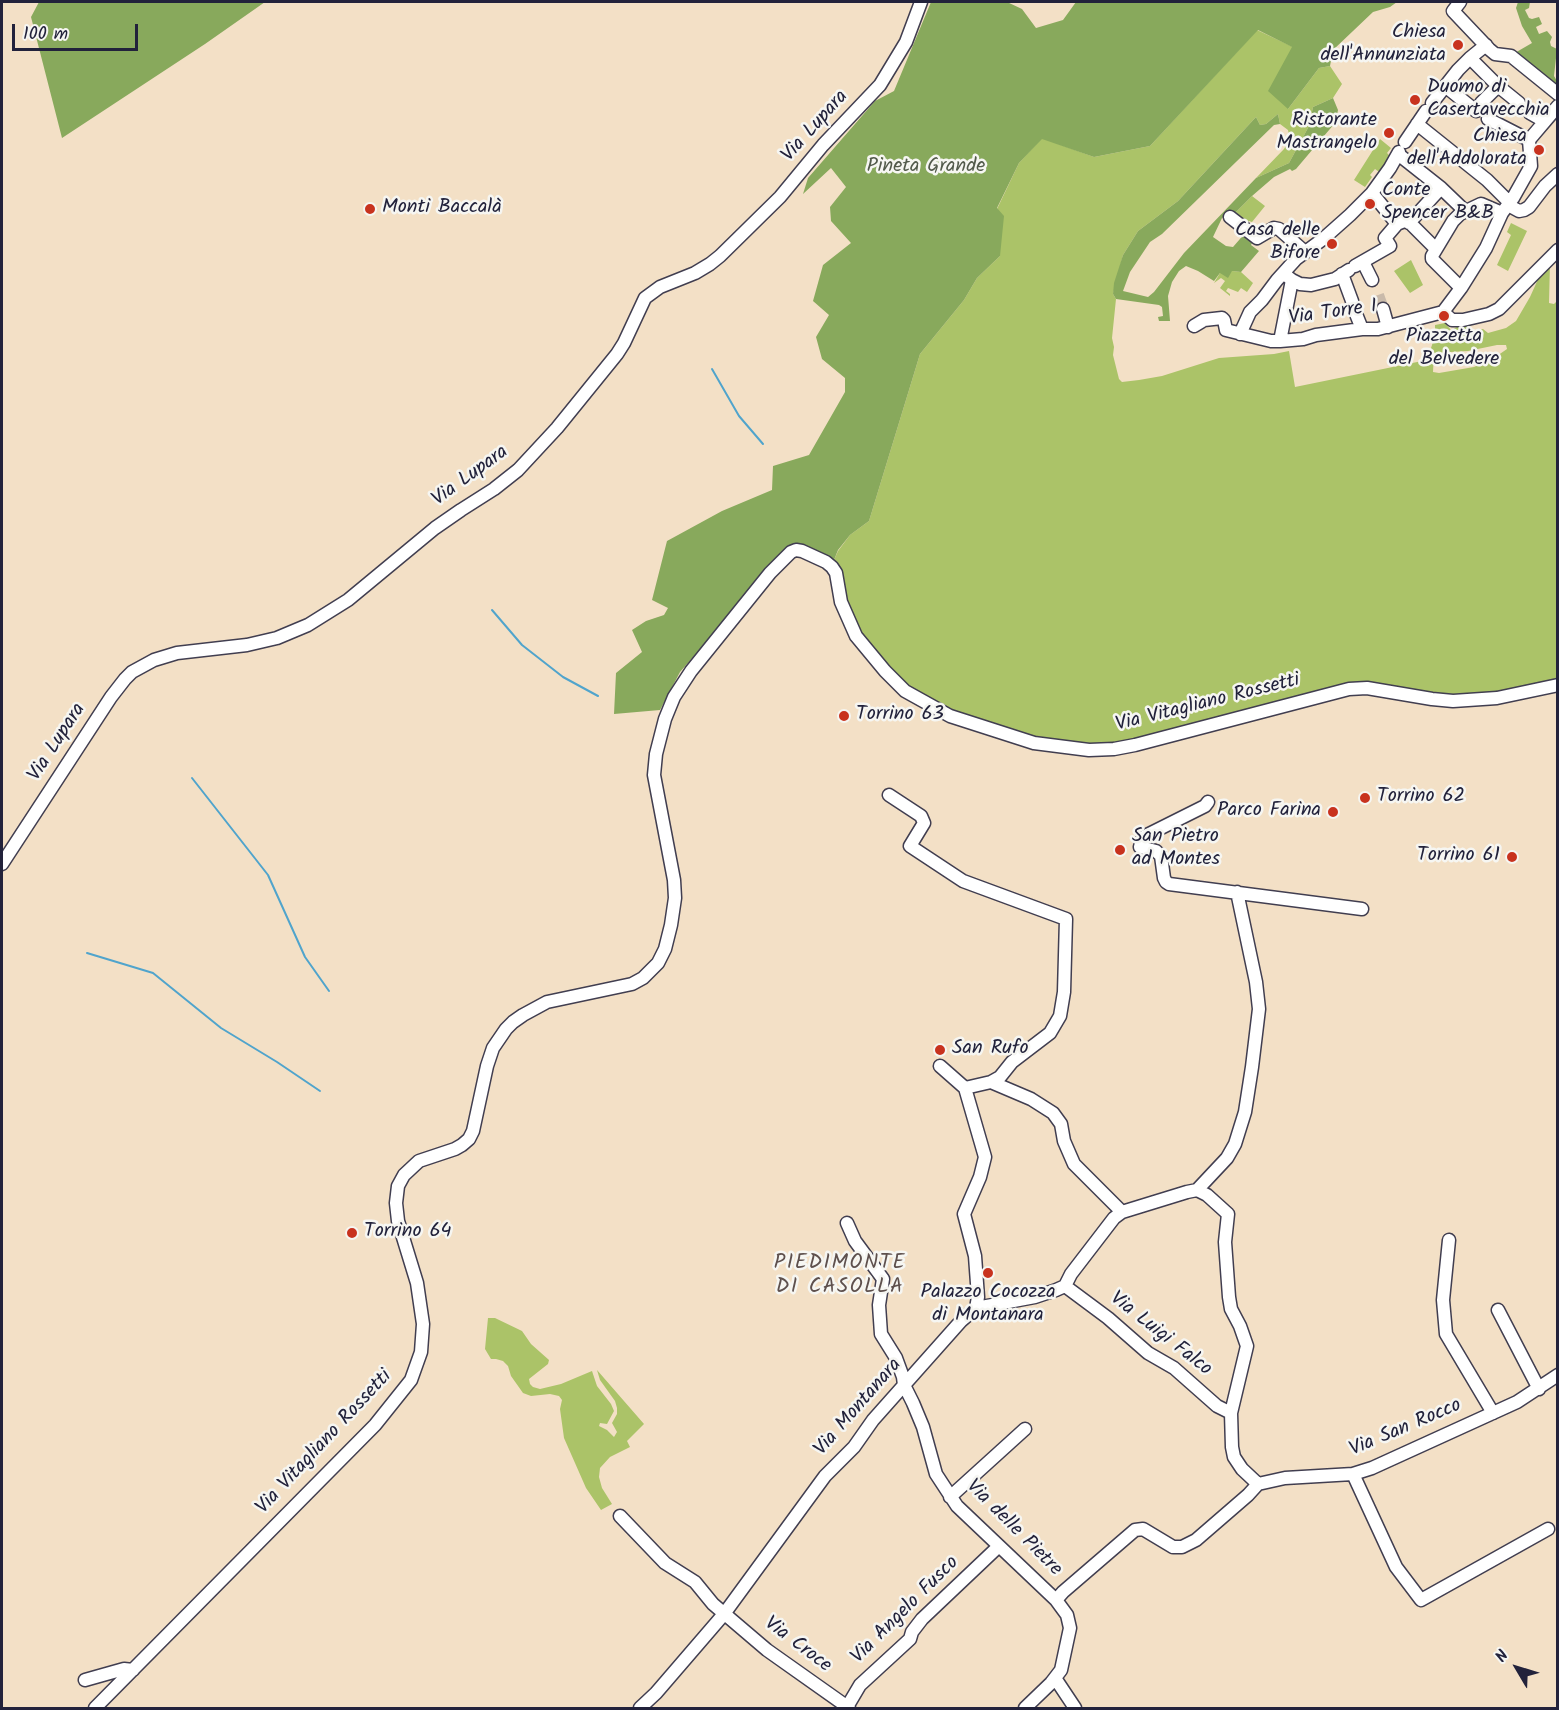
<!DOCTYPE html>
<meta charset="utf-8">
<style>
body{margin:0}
#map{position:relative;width:1559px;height:1710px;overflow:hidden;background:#f3e0c6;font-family:Kalam,sans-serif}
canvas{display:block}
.frame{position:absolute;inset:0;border:3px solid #22223b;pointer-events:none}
.north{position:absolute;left:1487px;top:1638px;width:60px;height:60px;-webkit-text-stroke:4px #f6f6f2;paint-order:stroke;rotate:308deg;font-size:16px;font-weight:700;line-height:24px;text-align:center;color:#22223b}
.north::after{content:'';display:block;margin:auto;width:21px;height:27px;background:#22223b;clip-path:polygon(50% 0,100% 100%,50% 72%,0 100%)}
.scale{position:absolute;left:12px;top:24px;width:126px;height:27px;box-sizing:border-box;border:3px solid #22223b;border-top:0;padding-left:8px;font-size:18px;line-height:21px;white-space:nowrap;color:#22223b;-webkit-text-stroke:4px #f6f6f2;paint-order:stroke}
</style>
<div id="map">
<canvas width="1559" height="1710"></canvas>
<div class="frame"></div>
<div class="north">N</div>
<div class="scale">100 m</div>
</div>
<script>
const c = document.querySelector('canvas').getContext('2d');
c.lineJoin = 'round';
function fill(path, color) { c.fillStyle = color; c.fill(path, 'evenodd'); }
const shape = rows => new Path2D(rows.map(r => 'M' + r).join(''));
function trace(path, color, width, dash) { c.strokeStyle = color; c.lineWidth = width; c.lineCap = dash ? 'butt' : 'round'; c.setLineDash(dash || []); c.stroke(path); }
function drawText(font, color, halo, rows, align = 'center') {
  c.font = font + ' Kalam,sans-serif'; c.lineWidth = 5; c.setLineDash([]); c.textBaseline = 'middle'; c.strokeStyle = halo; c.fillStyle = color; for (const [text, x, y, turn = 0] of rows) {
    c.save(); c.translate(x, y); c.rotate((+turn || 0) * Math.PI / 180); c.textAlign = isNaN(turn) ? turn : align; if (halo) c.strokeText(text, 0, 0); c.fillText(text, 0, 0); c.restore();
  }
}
fill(shape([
 [1257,30,1293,47,1288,109,1319,68,1330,66,1342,84,1333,98,1313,107,1309,126,1289,163,1256,178,1284,149,1290,139,1288,130,1280,124,1278,114,1266,124,1260,125,1256,117,1178,201,1138,231,1123,255,1113,294,1116,299,1112,338,1114,347,1113,355,1119,379,1122,382,1139,380,1162,376,1219,358,1274,354,1289,351,1295,387,1427,360,1435,336,1435,325,1445,323,1451,330,1467,322,1470,328,1474,331,1483,329,1488,333,1506,328,1516,321,1530,297,1544,266,1550,263,1549,303,1554,304,1558,300,1557,681,1510,691,1450,696,1353,682,1149,737,1122,744,1093,746,1041,740,949,710,911,689,889,669,863,639,851,615,841,576,834,560,838,551,850,535,869,521,920,354,964,300,977,278,1000,256,997,209,1019,163,1042,138,1094,157,1150,146],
 [1497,345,1506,345,1507,349,1494,358,1474,367,1439,373,1433,372,1434,353,1468,351],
 [1380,139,1391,148,1387,153,1390,156,1382,174,1375,169,1370,175,1372,177,1365,187,1354,180],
 [1252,196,1265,206,1252,222,1249,221,1245,226,1235,213],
 [1511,223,1527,231,1508,271,1497,265,1511,235,1507,232],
 [1411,260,1423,285,1410,293,1394,271],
 [1232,271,1241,272,1253,283,1247,292,1241,288,1238,292,1228,288,1226,291,1230,294,1230,296,1220,288,1225,281,1221,278,1214,283,1220,273],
 [488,1318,495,1318,522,1331,531,1344,549,1360,548,1364,529,1379,530,1384,533,1387,540,1389,561,1384,592,1371,597,1386,611,1404,614,1411,607,1424,600,1423,599,1426,607,1430,614,1437,617,1432,612,1423,617,1414,617,1408,615,1401,600,1380,597,1370,644,1424,627,1441,630,1447,610,1457,600,1468,599,1477,602,1488,612,1504,601,1510,586,1488,564,1438,560,1409,562,1400,559,1396,550,1394,531,1396,523,1393,511,1376,508,1366,503,1361,496,1359,491,1359,485,1349]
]), '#abc368');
fill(shape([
 [39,2,265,2,205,44,62,138,31,17],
 [931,2,1007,2,1022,9,1036,28,1063,20,1076,2,1397,2,1390,7,1373,12,1333,50,1330,66,1319,68,1288,109,1268,91,1292,47,1258,30,1150,146,1094,157,1042,139,1019,163,997,208,1004,216,1000,256,977,278,964,300,920,354,869,521,850,535,838,550,834,560,799,543,791,545,680,672,660,710,614,714,616,673,642,652,632,630,646,621,664,615,668,608,652,600,667,541,722,511,772,490,773,466,809,455,845,392,845,378,822,359,816,337,829,315,813,301,823,265,851,243,831,221,830,207,846,187,831,168,803,194,808,178,875,101,894,91],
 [1518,2,1530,2,1529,8,1525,10,1529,18,1532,19,1539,17,1542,24,1536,27,1539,34,1547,31,1552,37,1550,42,1551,46,1557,49,1554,76,1557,81,1557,92,1513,54,1532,43,1522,26,1516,8],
 [1333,98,1338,110,1335,123,1296,169,1292,171,1290,169,1274,177,1252,196,1235,213,1230,212,1222,218,1213,237,1226,246,1233,247,1246,232,1254,239,1251,245,1259,251,1241,272,1232,271,1228,278,1220,273,1214,281,1198,271,1186,266,1179,271,1172,282,1168,296,1170,321,1159,321,1158,317,1163,316,1162,307,1159,305,1116,299,1113,294,1114,283,1123,255,1138,231,1178,201,1256,117,1260,125,1266,124,1278,114,1280,124,1274,125,1162,234,1150,242,1130,272,1123,291,1148,297,1154,292,1184,253,1256,178,1289,163,1309,126,1313,107]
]), '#88a95c');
trace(shape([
 [712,369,739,416,763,444],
 [492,610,522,645,563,677,598,696],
 [192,778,268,875,305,957,329,991],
 [87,953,153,973,221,1028,277,1062,320,1091]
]), '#50a4cc', 2);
trace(shape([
 [1378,295,1383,309]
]), '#c9baaa', 12, [12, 6]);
const minor = shape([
 [1460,2,1453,11,1489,49,1495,54,1511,56,1558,94],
 [1470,58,1498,86,1519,103],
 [1445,86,1476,111],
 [1432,103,1458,70,1470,58,1486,45],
 [1481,103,1498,86],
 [1530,113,1544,121],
 [1488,119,1529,140],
 [1417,124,1487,180,1510,203],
 [1405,142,1426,111],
 [1398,154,1441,188,1465,211],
 [1372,193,1397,224,1407,220,1436,249],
 [1508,205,1519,211,1524,210,1529,207,1545,186,1558,174],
 [1230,217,1257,238,1274,228,1279,229,1305,252],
 [1409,223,1441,188],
 [1363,262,1372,280],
 [1355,266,1390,246,1385,238,1397,224],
 [1284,274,1292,280,1300,284,1311,285,1335,279,1349,270],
 [1342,274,1352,301],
 [1461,288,1432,259,1432,256,1453,221,1460,214,1481,204,1502,213],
 [1354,309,1362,329],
 [1383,309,1388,327],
 [1443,312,1452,320,1463,320,1489,314,1499,309,1558,250],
 [1194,326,1204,320,1222,318,1224,320,1226,330,1271,341,1280,341,1303,339,1316,335,1362,329,1378,329,1443,312,1461,288,1486,248,1502,213,1513,198,1531,166,1529,140,1558,106],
 [1240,334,1250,312,1262,300,1277,280,1296,259,1323,239,1350,215,1372,193,1390,168,1399,152],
 [1280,341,1292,280],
 [889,795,921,816,924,823,910,846,963,881,1066,919,1064,992,1060,1016,1050,1033,1012,1062,1000,1077,991,1082,965,1088],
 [1208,802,1205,806,1145,836,1142,840,1140,847,1156,851,1161,856,1164,878,1166,882,1169,884,1362,909],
 [2,864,111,697,125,679,132,672,154,660,177,653,247,645,277,638,308,625,348,600,435,528,461,510,494,489,518,470,557,428,617,354,624,343,645,298,660,287,695,273,710,264,720,256,780,197,823,145,880,85,906,42,921,2],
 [940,1066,965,1088],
 [991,1082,1031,1099,1053,1113,1061,1124,1064,1141,1074,1164,1122,1212],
 [965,1088,985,1157,980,1177,964,1214,975,1256,978,1297,976,1308],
 [1197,1190,1227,1158,1235,1144,1245,1112,1252,1067,1259,1009,1256,982,1237,892],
 [847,1223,855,1241,883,1279,879,1305,881,1334,896,1358,903,1377,904,1385,913,1403,923,1427,936,1474,957,1506,1056,1600,1067,1615,1070,1628,1061,1670,1051,1683,1025,1708],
 [1449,1240,1443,1300,1446,1334,1493,1413],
 [1065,1286,1071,1274,1114,1218,1122,1212,1187,1192,1197,1190,1207,1195,1228,1214,1225,1242,1229,1297,1231,1309,1240,1326,1247,1346,1231,1413,1232,1447,1234,1457,1242,1469,1258,1484],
 [1065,1286,1108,1318,1148,1353,1174,1368,1217,1406,1231,1413],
 [1498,1310,1539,1389],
 [1353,1474,1396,1567,1421,1600,1548,1529],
 [1258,1484,1285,1478,1353,1474,1372,1468,1517,1402,1558,1375],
 [950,1497,1025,1429],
 [620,1516,665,1563,695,1582,713,1604,767,1650,849,1708],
 [1056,1600,1063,1592,1135,1530,1143,1529,1173,1547,1182,1547,1196,1540,1248,1495,1258,1484],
 [1055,1678,1075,1708],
 [85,1680,124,1669,133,1670],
 [847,1707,860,1685,910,1639,912,1632,922,1619,998,1547],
 [95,1708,375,1425,411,1380,421,1352,423,1324,417,1283,398,1221,396,1203,398,1186,404,1175,419,1161,455,1149,462,1145,469,1139,473,1131,487,1066,493,1048,506,1029,513,1022,523,1015,547,1002,632,984,643,978,658,963,665,949,671,925,675,898,674,880,654,775,656,754,665,719,674,697,691,671,770,573,791,552,796,550,802,551,826,562,832,567,836,573,841,602,856,636,885,671,905,691,950,716,1034,743,1089,750,1114,749,1135,745,1349,689,1367,688,1432,699,1453,701,1497,698,1558,685],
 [640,1708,656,1693,724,1614,825,1476,854,1447,873,1420,961,1321,976,1308,1035,1297,1056,1290,1065,1286]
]);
trace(minor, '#413e50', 15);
trace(minor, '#fff', 12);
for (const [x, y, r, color] of [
 [1458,45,6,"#c8321e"],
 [1415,100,6,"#c8321e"],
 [1389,133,6,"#c8321e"],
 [1539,150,6,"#c8321e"],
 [1370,204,6,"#c8321e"],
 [370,209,6,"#c8321e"],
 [1332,244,6,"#c8321e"],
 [1444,316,6,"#c8321e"],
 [844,716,6,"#c8321e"],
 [1365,798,6,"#c8321e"],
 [1333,812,6,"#c8321e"],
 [1120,850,6,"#c8321e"],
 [1512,857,6,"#c8321e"],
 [940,1050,6,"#c8321e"],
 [352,1233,6,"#c8321e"],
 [988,1273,6,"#c8321e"]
]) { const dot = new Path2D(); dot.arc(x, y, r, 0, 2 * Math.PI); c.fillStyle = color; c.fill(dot); trace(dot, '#f6f6f2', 2); }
drawText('20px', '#22223b', '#f6f6f2', [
 ["Chiesa",1446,34,"right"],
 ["dell'Annunziata",1446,57,"right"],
 ["Duomo di",1427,89],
 ["Casertavecchia",1427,112],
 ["Ristorante",1377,122,"right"],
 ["Mastrangelo",1377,145,"right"],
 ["Chiesa",1527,138,"right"],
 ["dell'Addolorata",1527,161,"right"],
 ["Conte",1382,192],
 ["Spencer B&B",1382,215],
 ["Monti Baccalà",382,209],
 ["Casa delle",1320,232,"right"],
 ["Bifore",1320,255,"right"],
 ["Piazzetta",1444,338,"center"],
 ["del Belvedere",1444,361,"center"],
 ["Torrino 63",856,716],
 ["Torrino 62",1377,798],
 ["Parco Farina",1321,812,"right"],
 ["San Pietro",1132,838],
 ["ad Montes",1132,861],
 ["Torrino 61",1500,857,"right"],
 ["San Rufo",952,1050],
 ["Torrino 64",364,1233],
 ["Palazzo Cocozza",988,1294,"center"],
 ["di Montanara",988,1317,"center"]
], 'left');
drawText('20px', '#22223b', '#f6f6f2', [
 ["Via Lupara",816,127,-48],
 ["Via Torre I",1333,314,-8],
 ["Via Lupara",471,477,-36],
 ["Via Vitagliano Rossetti",1208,704,-14],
 ["Via Lupara",58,743,-57],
 ["Via Luigi Falco",1160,1335,38],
 ["Via Montanara",859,1408,-49],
 ["Via San Rocco",1406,1429,-23],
 ["Via Vitagliano Rossetti",325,1443,-47],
 ["Via delle Pietre",1013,1529,45],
 ["Via Angelo Fusco",906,1611,-45],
 ["Via Croce",797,1646,37]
]);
drawText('20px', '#525a4b', '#f6f6f2', [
 ["Pineta Grande",926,168]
]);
c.letterSpacing = '1.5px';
drawText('21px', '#5e504d', '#f6f6f2', [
 ["PIEDIMONTE",840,1264],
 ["DI CASOLLA",840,1288]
]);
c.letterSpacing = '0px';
</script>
